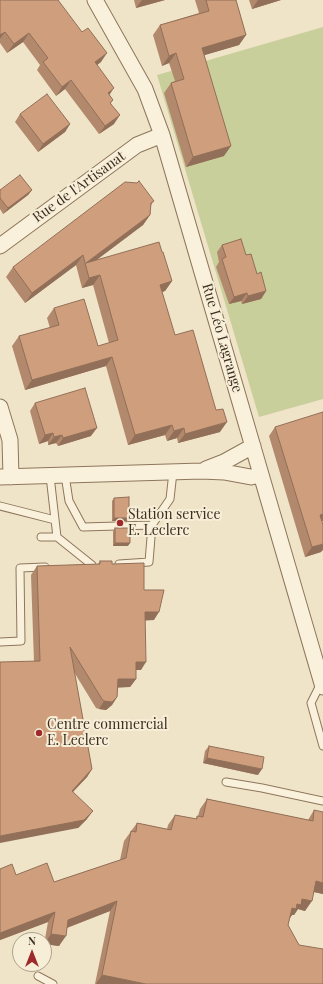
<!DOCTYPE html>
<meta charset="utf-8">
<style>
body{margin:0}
#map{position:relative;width:323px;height:984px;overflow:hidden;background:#f0e4c8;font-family:"Playfair Display",serif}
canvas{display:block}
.north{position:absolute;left:12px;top:932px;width:40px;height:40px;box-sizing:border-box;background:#f7eed8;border:1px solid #ada18e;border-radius:50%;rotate:0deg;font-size:11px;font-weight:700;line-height:16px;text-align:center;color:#3d2e20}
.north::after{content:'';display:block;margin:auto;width:14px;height:18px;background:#9e2a2b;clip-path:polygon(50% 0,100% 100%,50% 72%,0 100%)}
</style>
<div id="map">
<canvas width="323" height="984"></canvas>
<div class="north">N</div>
</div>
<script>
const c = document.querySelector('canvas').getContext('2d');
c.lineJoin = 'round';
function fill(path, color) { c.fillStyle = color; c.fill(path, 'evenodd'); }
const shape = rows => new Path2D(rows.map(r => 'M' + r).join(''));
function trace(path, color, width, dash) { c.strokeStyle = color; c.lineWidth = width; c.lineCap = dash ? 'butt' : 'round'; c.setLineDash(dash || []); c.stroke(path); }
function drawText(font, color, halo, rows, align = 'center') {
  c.font = font + ' "Playfair Display",serif'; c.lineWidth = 4; c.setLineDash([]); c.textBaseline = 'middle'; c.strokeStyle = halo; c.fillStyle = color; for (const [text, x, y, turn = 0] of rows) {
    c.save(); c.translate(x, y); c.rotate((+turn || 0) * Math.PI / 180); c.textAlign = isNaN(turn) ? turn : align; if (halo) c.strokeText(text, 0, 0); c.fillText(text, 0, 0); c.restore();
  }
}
fill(shape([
 [323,27,323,399,259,417,157,75]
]), '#c9cf9b');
const lane = shape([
 [65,475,69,501,83,527,152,525,149,562,119,564],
 [50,476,57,537],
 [0,506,55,520],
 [152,525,170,499,173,472],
 [41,537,57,537,92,565],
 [0,642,21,641,20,568,45,567],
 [321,683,311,703,323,746],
 [226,782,262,788,323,801],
 [38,976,53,984]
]);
const street = shape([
 [95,0,145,89,162,135,323,687],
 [0,246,137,145,162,135],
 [0,407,10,440,11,477],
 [206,469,224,462,253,446],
 [0,477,202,471,224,472,251,477,261,475]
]);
trace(lane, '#8d765c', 9);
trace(street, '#8d765c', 17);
trace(lane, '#faf1dc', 7);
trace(street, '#faf1dc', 15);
fill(shape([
 [0,0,101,62,97,65,109,96,113,100,111,103,114,124,99,134,65,89,56,96,37,70,40,65,23,42,7,53,0,43],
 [134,0,165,0,136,8],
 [195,0,236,0,246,35,239,45,204,55,224,156,186,167,164,93,171,83,175,81,169,63,162,66,153,35,160,25,199,13],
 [249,0,281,0,252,9],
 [20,114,70,124,65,132,38,152,15,122],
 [0,190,32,190,28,195,3,214,0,209],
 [154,201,151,205,150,215,143,225,96,260,162,252,172,281,165,291,162,292,175,335,220,432,178,443,177,438,167,441,165,435,128,445,106,366,25,390,12,346,19,336,50,328,47,318,54,308,98,346,109,343,93,285,82,288,76,265,25,303,6,277,13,267],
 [222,245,246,255,266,291,261,299,242,304,241,301,229,304,216,267,219,262,217,252],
 [35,403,91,436,58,446,56,443,48,445,48,441,39,444,30,411],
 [275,427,321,552,305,557,269,436],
 [114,498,127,521,112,521,112,501],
 [115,528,128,546,113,546,113,531],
 [100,561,112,564,144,590,154,620,145,620,141,670,136,670,136,679,130,687,118,687,117,697,112,705,106,710,99,709,96,708,74,672,92,769,87,777,73,792,87,819,78,828,34,662,31,575,37,566,98,564],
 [209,746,258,775,203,763,205,751],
 [207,799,308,820,314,810,323,894,314,892,305,911,298,909,294,915,292,915,290,918,288,925,299,945,323,984,95,984,110,911,67,928,59,946,44,944,48,922,0,940,0,869,16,875,54,882,120,860,124,841,137,823,167,829,168,825,175,815,196,819,197,816,198,816,200,809]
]), '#b2896c');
fill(shape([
 [142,0,165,0,136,8],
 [258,0,281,0,252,9],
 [5,32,0,39,0,35],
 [29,33,23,42,7,53,14,44],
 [246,35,239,45,195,58,202,48],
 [107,53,101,62,89,71,95,62],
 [176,53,169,63,162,66,169,56],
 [71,80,65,89,56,96,62,87],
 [114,88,108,97,108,93],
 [120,115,114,124,99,134,105,126],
 [70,124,65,132,38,152,43,144],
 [231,146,224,156,186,167,193,157],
 [32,190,28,195,3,214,8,208],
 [150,215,143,225,86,268,86,263],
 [83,255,76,265,25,303,32,293],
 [100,275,93,285,82,288,89,278],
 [172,281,165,291,153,295,160,285],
 [266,291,261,299,242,304,248,296],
 [247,293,241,301,229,304,234,297],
 [112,357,106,366,25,390,32,380],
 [227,422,220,432,178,443,185,434],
 [172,425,165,435,128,445,135,435],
 [97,428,91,436,58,446,63,438],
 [184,428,177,438,167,441,174,431],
 [53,433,48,441,39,444,45,435],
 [62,435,56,443,48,445,54,437],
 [323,514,323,521,313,524,320,515],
 [114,518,129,518,127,521,112,521],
 [115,543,130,543,128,546,113,546],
 [323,544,323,550,321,552,305,557,312,547],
 [145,612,159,612,154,620,139,621],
 [136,662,146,662,141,670,130,670],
 [118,679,136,679,130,687,113,688],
 [117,697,112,705,106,710,99,709,104,701],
 [207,758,262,769,258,775,203,763],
 [92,769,87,777,66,799,72,791],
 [93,811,87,819,78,828,0,843,0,836],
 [316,881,323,883,323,894,309,891],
 [302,899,312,901,305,911,298,909,294,915,292,915,289,919,292,908],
 [117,901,110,911,61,930,68,920],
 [55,912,48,922,0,940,0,933],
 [51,934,66,936,59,946,44,944],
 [102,975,146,984,96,984]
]), '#916f58');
const building = shape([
 [0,0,58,0,82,32,88,28,107,53,95,62,114,88,108,93,113,100,110,103,120,115,105,126,71,80,62,87,43,62,48,58,29,33,14,44,5,32,0,35,0,0],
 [206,0,236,0,246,35,202,48,231,146,193,157,171,83,184,79,176,53,169,56,160,25,209,11,206,0],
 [47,94,70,124,43,144,20,114,47,94],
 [20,175,32,190,8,208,0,198,0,190,20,175],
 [139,181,154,201,151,203,150,215,86,263,159,242,162,252,163,252,172,281,160,285,175,335,193,330,216,410,223,409,227,422,185,434,184,428,174,431,172,425,135,435,112,357,32,380,19,336,59,325,54,308,84,299,98,346,118,340,100,275,89,278,83,255,32,293,13,267,125,182,137,183,139,181],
 [241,239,246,255,251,254,257,274,261,272,266,291,248,296,247,293,234,297,222,259,226,257,222,245,241,239],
 [85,388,97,428,63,438,62,435,54,437,53,433,45,435,35,403,85,388],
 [323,412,323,514,320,515,323,525,323,544,312,547,275,427,323,412],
 [129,497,129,518,114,518,114,498,129,497],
 [115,528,130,528,130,543,115,543,115,528],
 [100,561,112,561,112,564,144,563,144,590,164,590,159,612,145,612,146,662,136,662,136,679,118,679,117,697,112,702,104,701,102,699,70,647,92,769,72,791,93,811,84,820,0,836,0,662,40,661,37,566,100,564,100,561],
 [209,746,264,757,262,769,207,758,209,746],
 [207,799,313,821,314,810,323,812,323,883,316,881,312,901,302,899,301,905,297,904,296,909,292,908,288,925,299,945,323,949,323,984,146,984,102,975,117,901,68,920,66,936,51,934,55,912,0,933,0,869,12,864,16,875,47,863,54,882,126,858,131,831,136,832,137,823,171,830,175,815,197,819,197,816,203,817,207,799]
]);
fill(building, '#cf9f7d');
trace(building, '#916f58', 1);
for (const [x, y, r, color] of [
 [120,523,4,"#9e2a2b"],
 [39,733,4,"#9e2a2b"]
]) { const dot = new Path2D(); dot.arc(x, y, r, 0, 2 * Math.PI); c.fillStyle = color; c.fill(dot); trace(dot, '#f7eed8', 1.5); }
drawText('14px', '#3d2e20', '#f7eed8', [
 ["Rue de l'Artisanat",79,187,-36],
 ["Rue Léo Lagrange",222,338,74]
]);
drawText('14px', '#3d2e20', '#f7eed8', [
 ["Station service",128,515],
 ["E. Leclerc",128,531],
 ["Centre commercial",47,725],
 ["E. Leclerc",47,741]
], 'left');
</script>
